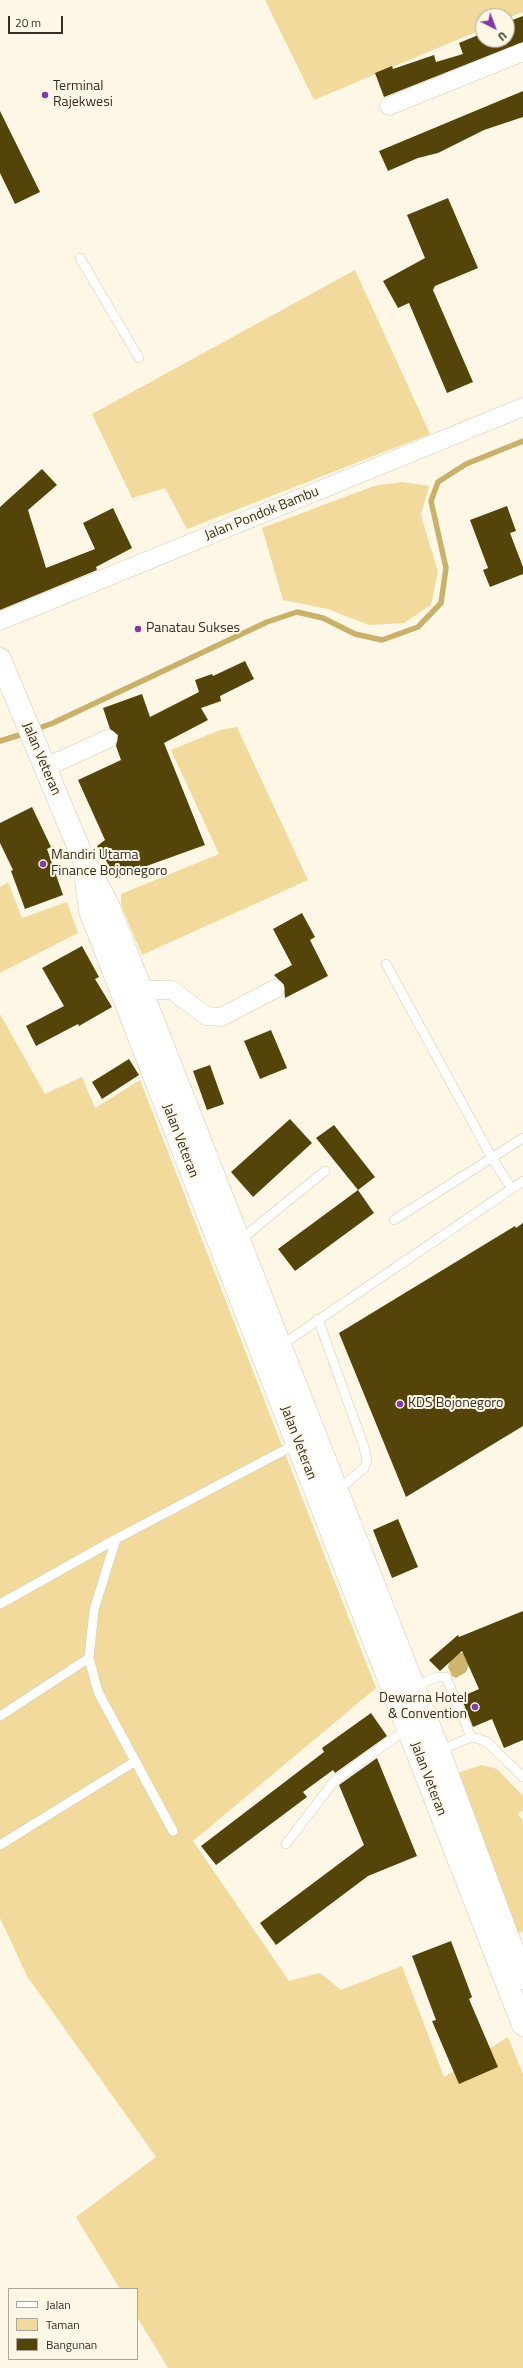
<!DOCTYPE html>
<style>
body{margin:0}
#map{position:relative;width:523px;height:2368px;overflow:hidden;background:#fef7e5;font-family:"Titillium Web",sans-serif}
canvas{display:block}
.legend{position:absolute;left:8px;top:2288px;width:130px;height:72px;box-sizing:border-box;background:#fef7e5;border:1px solid #aca799;margin:0;padding:5px 7px;list-style:none;font-size:12px;color:#322f26}
.legend li{display:flex;align-items:center;gap:8px;height:20px}
.legend b{width:20px;border:1px solid #aca799}
.north{position:absolute;left:475px;top:8px;width:40px;height:40px;box-sizing:border-box;background:#fef7e5;border:1px solid #aca799;border-radius:50%;rotate:138deg;font-size:11px;font-weight:700;line-height:16px;text-align:center;color:#322f26}
.north::after{content:'';display:block;margin:auto;width:14px;height:18px;background:#8337a8;clip-path:polygon(50% 0,100% 100%,50% 72%,0 100%)}
.scale{position:absolute;left:8px;top:16px;width:55px;height:18px;box-sizing:border-box;border:2px solid #322f26;border-top:0;padding-left:5px;font-size:12px;line-height:14px;white-space:nowrap;color:#322f26;-webkit-text-stroke:3px #fef7e5;paint-order:stroke}
</style>
<div id="map">
<canvas width="523" height="2368"></canvas>
<ul class="legend">
<li><b style="height:5px;background:#fff"></b>Jalan</li>
<li><b style="height:11px;background:#f1da9b"></b>Taman</li>
<li><b style="height:11px;background:#55440a"></b>Bangunan</li>
</ul>
<div class="north">U</div>
<div class="scale">20 m</div>
</div>
<script>
const c = document.querySelector('canvas').getContext('2d');
c.lineJoin = 'round';
function fill(path, color) { c.fillStyle = color; c.fill(path, 'evenodd'); }
const shape = rows => new Path2D(rows.map(r => 'M' + r).join(''));
function trace(path, color, width, dash) { c.strokeStyle = color; c.lineWidth = width; c.lineCap = dash ? 'butt' : 'round'; c.setLineDash(dash || []); c.stroke(path); }
function drawText(font, color, halo, rows, align = 'center') {
  c.font = font + ' "Titillium Web",sans-serif'; c.lineWidth = 4; c.setLineDash([]); c.textBaseline = 'middle'; c.strokeStyle = halo; c.fillStyle = color; for (const [text, x, y, turn = 0] of rows) {
    c.save(); c.translate(x, y); c.rotate((+turn || 0) * Math.PI / 180); c.textAlign = isNaN(turn) ? turn : align; if (halo) c.strokeText(text, 0, 0); c.fillText(text, 0, 0); c.restore();
  }
}
fill(shape([
 [265,0,523,0,523,12,507,18,507,16,483,16,483,29,314,100],
 [355,270,430,434,187,529,165,488,132,498,92,414],
 [402,482,429,486,421,515,438,572,431,605,404,623,369,625,328,609,283,600,262,528,374,486],
 [237,727,308,880,142,955,121,905,121,894,219,854,171,750,220,730],
 [8,882,22,918,67,902,78,933,0,973,0,887],
 [0,1014,45,1094,82,1077,95,1108,140,1080,376,1688,193,1841,289,1981,320,1973,341,1990,402,1966,444,2077,508,2037,523,2074,523,2368,168,2368,137,2317,137,2289,120,2289,76,2217,156,2157,27,1976,0,1918],
 [482,1765,497,1769,523,1796,523,1810,518,1814,523,1821,523,1931,517,1934,454,1774]
]), '#f1da9b');
fill(shape([
 [457,1653,463,1653,469,1665,466,1672,456,1678,452,1676,448,1667,450,1660]
]), '#cdb46f');
trace(shape([
 [34,730,53,723,267,622,297,612,323,618,355,634,382,640,418,627,441,603,446,568,431,501,438,482,466,464,523,441],
 [0,741,26,733]
]), '#cab16b', 5.5);
fill(shape([
 [523,16,523,42,384,97,375,73,392,66,393,69,434,55,436,62,463,54,459,43,483,33,483,40,507,40,507,22],
 [523,91,523,117,484,130,438,153,418,158,388,171,379,151],
 [0,111,40,192,15,204,0,173],
 [448,198,478,268,435,286,433,290,473,382,447,393,409,303,398,308,383,281,425,258,407,215],
 [42,469,57,485,28,510,46,568,95,549,83,523,113,508,132,548,96,567,97,570,0,610,0,507],
 [507,506,516,531,510,533,523,567,523,574,490,587,483,570,488,568,470,520],
 [245,661,254,679,220,696,221,701,201,708,208,720,164,743,205,845,141,868,140,865,117,879,97,846,105,840,78,780,121,760,116,746,118,735,110,729,103,708,142,694,150,717,199,692,195,680,212,674,213,676],
 [32,807,51,847,47,849,63,895,25,909,11,871,13,870,0,843,0,823],
 [302,913,315,937,310,940,328,976,285,998,284,985,274,975,292,965,273,929],
 [82,946,99,977,95,979,112,1007,79,1026,78,1024,36,1046,26,1026,64,1006,42,968],
 [271,1030,287,1068,260,1079,244,1041],
 [129,1059,139,1075,102,1099,92,1082],
 [210,1065,224,1104,207,1110,193,1071],
 [290,1119,312,1143,253,1197,231,1172],
 [334,1125,375,1177,358,1190,316,1138],
 [358,1190,374,1213,295,1271,278,1249],
 [523,1223,523,1426,406,1497,339,1333,515,1226,516,1228],
 [398,1519,418,1567,392,1578,373,1530],
 [523,1611,523,1740,504,1748,492,1719,473,1727,461,1697,479,1689,462,1651,440,1671,429,1660,458,1635,459,1637],
 [371,1713,387,1736,335,1773,333,1770,303,1792,307,1797,216,1865,201,1846,324,1752,322,1748],
 [377,1758,417,1856,368,1876,276,1945,260,1923,364,1845,339,1785],
 [451,1941,472,1997,469,1999,498,2067,459,2084,432,2021,436,2020,412,1956]
]), '#55440a');
const lane = shape([
 [80,258,139,358],
 [386,964,492,1158,512,1189],
 [394,1220,523,1138],
 [240,1240,325,1171],
 [318,1319,364,1447,367,1461,364,1468,337,1491],
 [280,1346,523,1181],
 [116,1539,94,1610,89,1658,98,1692,173,1831],
 [0,1604,116,1539,298,1443],
 [413,1687,437,1677,446,1677,471,1737],
 [0,1716,89,1658],
 [439,1751,471,1737,479,1739,487,1742,523,1777],
 [286,1844,334,1781,407,1729],
 [0,1845,134,1762]
]);
const street = shape([
 [389,106,523,52],
 [0,621,523,407],
 [44,768,108,739],
 [141,990,172,990,206,1016,221,1017,275,989]
]);
const primary = shape([
 [0,659,83,858,108,905,439,1751,523,1978],
 [85,872,90,911,523,2025]
]);
trace(lane, '#d3cbb5', 10);
trace(street, '#d3cbb5', 19);
trace(primary, '#d3cbb5', 23);
trace(lane, '#fff', 9);
trace(street, '#fff', 18);
trace(primary, '#fff', 22);
for (const [x, y, r, color] of [
 [45,95,4,"#8337a8"],
 [138,629,4,"#8337a8"],
 [43,864,4,"#8337a8"],
 [400,1404,4,"#8337a8"],
 [475,1707,4,"#8337a8"]
]) { const dot = new Path2D(); dot.arc(x, y, r, 0, 2 * Math.PI); c.fillStyle = color; c.fill(dot); trace(dot, '#fef7e5', 1.5); }
drawText('14px', '#322f26', '#fef7e5', [
 ["Terminal",53,87],
 ["Rajekwesi",53,103],
 ["Panatau Sukses",146,629],
 ["Mandiri Utama",51,856],
 ["Finance Bojonegoro",51,872],
 ["KDS Bojonegoro",408,1404],
 ["Dewarna Hotel",467,1699,"right"],
 ["& Convention",467,1715,"right"]
], 'left');
drawText('14px', '#322f26', '#fef7e5', [
 ["Jalan Pondok Bambu",262,514,-22],
 ["Jalan Veteran",41,759,67],
 ["Jalan Veteran",180,1141,69],
 ["Jalan Veteran",298,1443,69],
 ["Jalan Veteran",428,1779,69]
]);
</script>
